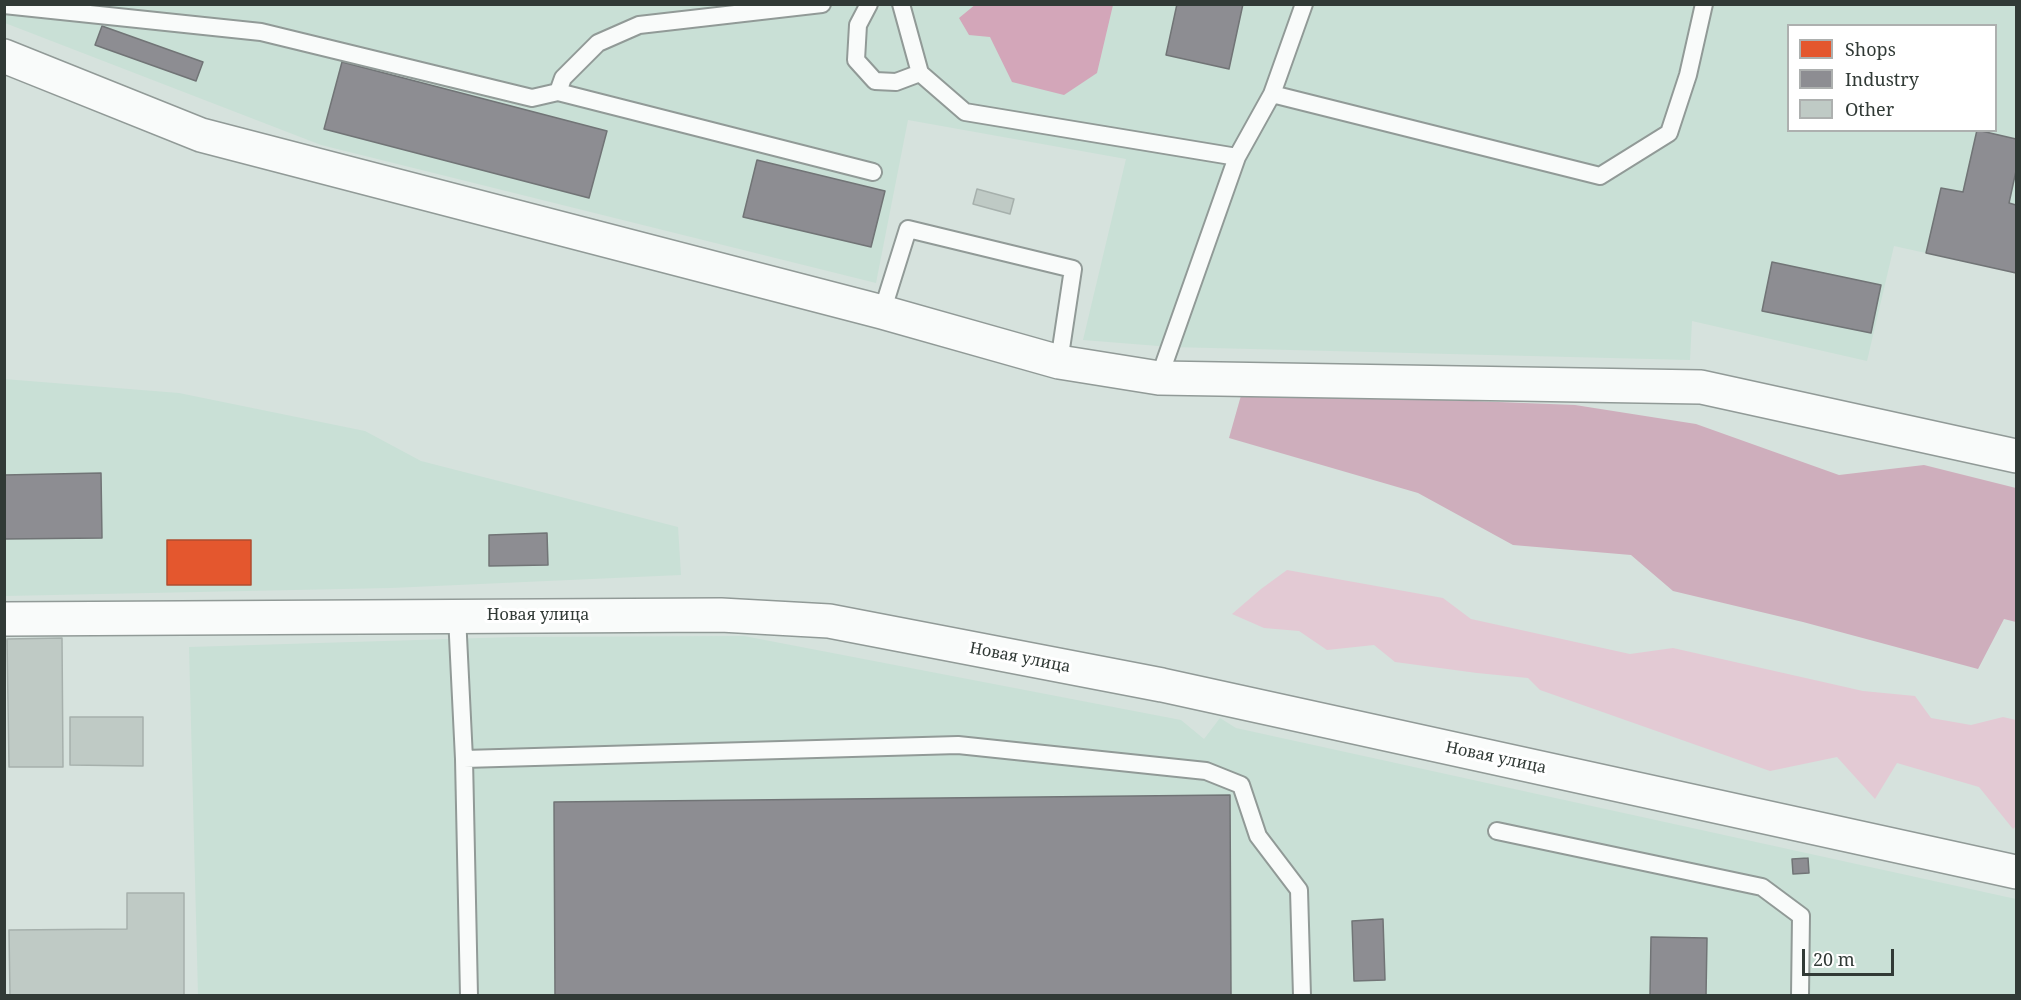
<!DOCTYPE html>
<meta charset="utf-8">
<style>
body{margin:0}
#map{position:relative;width:2021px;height:1000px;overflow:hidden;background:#d6e2dd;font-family:"Noto Serif",serif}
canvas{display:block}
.frame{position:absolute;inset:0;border:6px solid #313a36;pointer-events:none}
.legend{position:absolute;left:1787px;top:24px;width:210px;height:108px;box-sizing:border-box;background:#fff;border:2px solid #adb0af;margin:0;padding:8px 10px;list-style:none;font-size:18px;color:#313a36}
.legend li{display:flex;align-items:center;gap:12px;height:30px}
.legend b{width:30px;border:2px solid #adb0af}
.scale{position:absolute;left:1802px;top:949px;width:92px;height:27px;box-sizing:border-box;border:3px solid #313a36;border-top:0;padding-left:8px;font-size:18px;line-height:21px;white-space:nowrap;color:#313a36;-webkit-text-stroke:4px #fff;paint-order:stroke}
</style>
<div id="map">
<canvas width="2021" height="1000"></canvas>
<div class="frame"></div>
<ul class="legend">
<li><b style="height:16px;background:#e4572e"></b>Shops</li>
<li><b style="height:16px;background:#8d8d92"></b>Industry</li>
<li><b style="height:16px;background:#bfcac5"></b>Other</li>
</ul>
<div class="scale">20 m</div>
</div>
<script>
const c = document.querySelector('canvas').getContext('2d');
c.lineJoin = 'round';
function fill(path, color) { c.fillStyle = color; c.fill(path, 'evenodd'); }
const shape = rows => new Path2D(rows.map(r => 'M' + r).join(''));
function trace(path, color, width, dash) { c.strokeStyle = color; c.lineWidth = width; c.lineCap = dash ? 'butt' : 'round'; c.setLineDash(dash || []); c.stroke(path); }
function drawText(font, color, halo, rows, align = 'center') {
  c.font = font + ' "Noto Serif",serif'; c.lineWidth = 6; c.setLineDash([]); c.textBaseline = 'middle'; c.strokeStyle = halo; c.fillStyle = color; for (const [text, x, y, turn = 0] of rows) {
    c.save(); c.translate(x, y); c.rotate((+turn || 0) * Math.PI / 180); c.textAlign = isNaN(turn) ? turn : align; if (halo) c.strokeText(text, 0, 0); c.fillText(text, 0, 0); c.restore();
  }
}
fill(shape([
 [4,5,2016,5,2016,273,1894,246,1867,361,1692,321,1690,360,1171,347,1083,340,1126,159,908,120,876,283,321,145,5,23],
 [1788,26,1996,26,1996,130,1788,130],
 [4,379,179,393,365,431,421,461,678,527,681,575,391,588,5,596],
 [744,636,1181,720,1204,739,1220,718,1236,728,2016,899,2016,995,198,995,189,647,514,637]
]), '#c9e0d6');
fill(shape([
 [1287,570,1443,598,1471,619,1630,654,1673,648,1863,691,1915,696,1931,718,1971,725,2003,717,2016,720,2016,826,2013,829,1979,787,1897,763,1875,799,1837,757,1770,771,1540,690,1528,678,1477,673,1395,662,1374,645,1327,650,1299,631,1264,628,1232,614,1261,589]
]), '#e3cad4');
fill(shape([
 [1242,392,1575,405,1696,424,1839,475,1924,465,2016,488,2016,622,2004,619,1978,669,1803,622,1673,591,1631,555,1513,545,1418,493,1229,438]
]), '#ceaebc');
fill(shape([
 [976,4,1113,5,1097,73,1064,95,1012,82,990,37,969,35,959,18]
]), '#d3a6b9');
const shops = shape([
 [167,540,251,540,251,585,167,585,167,540]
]);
fill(shops, '#e4572e');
trace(shops, '#ae4e30', 1.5);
const industry = shape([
 [1177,4,1243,4,1229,69,1166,55,1177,4],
 [102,26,203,62,196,81,95,45,102,26],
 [342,62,607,131,589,198,324,129,342,62],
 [1977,130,2016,139,2016,171,2009,203,2016,205,2016,273,1926,253,1941,188,1963,192,1977,130],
 [757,160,885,191,871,247,743,217,757,160],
 [1772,262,1881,285,1871,333,1762,311,1772,262],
 [101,473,102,538,4,539,4,475,101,473],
 [547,533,548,565,489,566,489,535,547,533],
 [1230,795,1231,996,555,996,554,802,1230,795],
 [1808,858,1809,873,1793,874,1792,859,1808,858],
 [1383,919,1385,980,1354,981,1352,921,1383,919],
 [1651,937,1707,938,1706,996,1650,996,1651,937]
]);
fill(industry, '#8d8d92');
trace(industry, '#717476', 1.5);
const building = shape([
 [977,189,1014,199,1010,214,973,204,977,189],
 [62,638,63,767,9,767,7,639,62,638],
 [70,717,143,717,143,766,70,765,70,717],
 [127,893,184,893,184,996,10,996,9,930,127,929,127,893]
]);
fill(building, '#bfcac5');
trace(building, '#a6b0ac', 1.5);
const service = shape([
 [822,4,639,25,598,43,563,78,558,92,873,172],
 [869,4,858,25,856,60,875,81,896,82,920,73],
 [901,4,920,73,965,112,1237,157],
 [4,5,261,32,532,98,558,92],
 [1272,94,1600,176,1669,133,1688,75,1704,4],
 [882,312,908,229,1073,269,1059,362],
 [1159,378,1237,157,1272,94,1304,4],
 [457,616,464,759,469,996],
 [464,759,958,745,1206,771,1241,785,1258,836,1299,890,1302,996],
 [1497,831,1762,887,1801,916,1800,996]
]);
const minor = shape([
 [4,56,201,135,882,312,1059,362,1159,378,1701,387,2016,456],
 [4,619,721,615,829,621,1162,685,2016,872]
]);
trace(service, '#919a97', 20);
trace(minor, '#919a97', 36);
trace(service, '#f9fbfa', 16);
trace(minor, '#f9fbfa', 33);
drawText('16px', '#313a36', '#fff', [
 ["Новая улица",538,615],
 ["Новая улица",1020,658,11],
 ["Новая улица",1496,758,12]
]);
</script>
